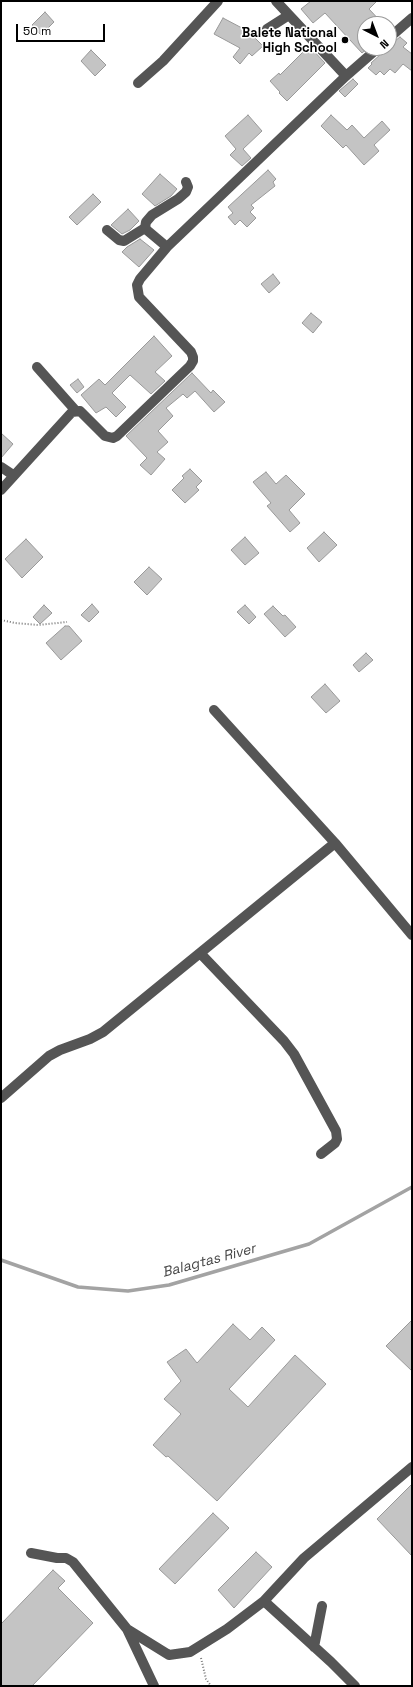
<!DOCTYPE html>
<style>
body{margin:0}
#map{position:relative;width:413px;height:1687px;overflow:hidden;background:#fff;font-family:"Space Grotesk",sans-serif}
canvas{display:block}
.frame{position:absolute;inset:0;border:2px solid #000;pointer-events:none}
.north{position:absolute;left:357px;top:16px;width:40px;height:40px;box-sizing:border-box;background:#fff;border:1px solid #999;border-radius:50%;rotate:138deg;font-size:11px;font-weight:700;line-height:16px;text-align:center;color:#000}
.north::after{content:'';display:block;margin:auto;width:14px;height:18px;background:#000;clip-path:polygon(50% 0,100% 100%,50% 72%,0 100%)}
.scale{position:absolute;left:16px;top:24px;width:89px;height:18px;box-sizing:border-box;border:2px solid #000;border-top:0;padding-left:5px;font-size:12px;line-height:14px;white-space:nowrap;color:#000;-webkit-text-stroke:3px #fff;paint-order:stroke}
</style>
<div id="map">
<canvas width="413" height="1687"></canvas>
<div class="frame"></div>
<div class="north">N</div>
<div class="scale">50 m</div>
</div>
<script>
const c = document.querySelector('canvas').getContext('2d');
c.lineJoin = 'round';
const shape = rows => new Path2D(rows.map(r => 'M' + r).join(''));
function trace(path, color, width, dash) { c.strokeStyle = color; c.lineWidth = width; c.lineCap = dash ? 'butt' : 'round'; c.setLineDash(dash || []); c.stroke(path); }
function fill(path, color) { c.fillStyle = color; c.fill(path, 'evenodd'); }
function drawText(font, color, halo, rows, align = 'center') {
  c.font = font + ' "Space Grotesk",sans-serif'; c.lineWidth = 3; c.setLineDash([]); c.textBaseline = 'middle'; c.strokeStyle = halo; c.fillStyle = color; for (const [text, x, y, turn = 0] of rows) {
    c.save(); c.translate(x, y); c.rotate((+turn || 0) * Math.PI / 180); c.textAlign = isNaN(turn) ? turn : align; if (halo) c.strokeText(text, 0, 0); c.fillText(text, 0, 0); c.restore();
  }
}
trace(shape([
 [1,1260,78,1287,128,1291,169,1285,309,1244,412,1187]
]), '#a3a3a3', 3.5);
const building = shape([
 [311,1,377,1,369,9,383,24,365,24,365,48,368,48,362,53,325,13,313,23,301,9,311,1],
 [45,12,54,22,41,35,32,25,45,12],
 [223,18,242,28,243,26,263,46,252,56,249,53,240,64,233,57,240,48,214,34,223,18],
 [400,37,407,43,403,47,412,54,412,71,403,64,395,73,390,69,384,75,380,71,376,75,368,68,372,64,371,63,382,53,384,48,389,48,391,44,400,37],
 [309,46,325,63,287,101,279,93,280,92,270,81,279,73,280,75,309,46],
 [91,50,106,65,95,76,81,61,91,50],
 [353,79,358,84,345,97,339,91,353,79],
 [248,115,262,131,243,149,251,158,242,166,230,155,236,149,225,136,248,115],
 [331,115,347,130,352,125,364,138,382,121,390,130,374,145,379,151,364,165,346,145,343,148,321,126,331,115],
 [268,170,276,179,273,182,275,186,251,205,254,208,250,212,256,218,247,227,240,220,235,225,228,217,233,213,228,207,268,170],
 [160,174,177,189,171,196,155,206,142,194,160,174],
 [93,194,101,202,77,225,69,217,93,194],
 [128,209,139,221,130,230,122,234,111,225,128,209],
 [140,239,154,250,139,267,122,252,127,247,140,239],
 [273,274,280,283,269,293,261,284,273,274],
 [311,313,322,322,313,333,302,323,311,313],
 [154,336,172,356,155,372,165,381,151,394,130,375,112,393,126,407,116,417,106,407,96,413,81,395,99,379,105,385,154,336],
 [192,373,211,393,213,390,225,402,214,412,195,391,187,398,183,394,166,408,173,416,158,431,168,442,157,452,165,459,151,475,140,465,147,458,126,436,192,373],
 [78,379,84,387,77,393,70,385,78,379],
 [1,433,13,444,1,458,1,433],
 [190,469,202,481,196,487,199,490,185,503,172,490,184,478,182,476,190,469],
 [266,472,276,484,286,475,305,494,289,510,300,523,290,532,267,506,271,503,253,482,266,472],
 [324,532,337,545,319,562,307,548,324,532],
 [245,537,259,553,245,565,231,550,245,537],
 [26,539,43,557,22,578,5,559,26,539],
 [149,567,162,579,147,595,134,582,149,567],
 [92,604,99,612,89,622,81,615,92,604],
 [44,605,52,613,40,624,33,617,44,605],
 [245,605,256,617,249,624,237,612,245,605],
 [273,606,283,616,285,615,296,627,285,637,264,614,273,606],
 [65,626,69,626,82,641,61,660,46,643,65,626],
 [366,653,373,660,359,672,353,665,366,653],
 [325,684,340,701,326,713,311,697,325,684],
 [412,1320,412,1371,386,1346,412,1320],
 [233,1324,250,1340,262,1327,275,1340,229,1389,248,1407,295,1355,326,1384,217,1501,168,1456,166,1457,153,1445,181,1414,164,1399,181,1381,167,1362,186,1349,197,1363,233,1324],
 [412,1484,412,1556,377,1519,412,1484],
 [213,1513,229,1528,175,1584,159,1569,213,1513],
 [256,1552,272,1567,234,1608,218,1590,256,1552],
 [53,1570,65,1581,58,1588,93,1623,32,1686,1,1686,1,1624,53,1570]
]);
fill(building, '#c4c4c4');
trace(building, '#999', 1);
trace(shape([
 [1,620,15,623,38,625,67,622],
 [201,1658,206,1679,211,1686]
]), '#777', 2, [1, 2]);
trace(shape([
 [276,1,346,76],
 [267,29,289,15],
 [389,38,412,18],
 [138,83,163,61,218,1],
 [107,230,119,240,124,241,145,228],
 [167,247,148,231,145,228,146,222,152,215,178,199,186,192,188,187,186,182],
 [37,367,76,411],
 [1,467,13,475],
 [1,490,72,412,80,411,105,436,113,438,117,436,190,366,193,361,193,357,191,352,139,297,137,285,140,279,167,247,346,76,378,48],
 [214,710,335,843],
 [200,953,284,1041,294,1054,336,1131,337,1139,335,1143,321,1154],
 [1,1098,49,1056,60,1050,90,1039,103,1032,335,843,412,935],
 [31,1553,57,1558,66,1558,73,1562,127,1629,154,1686],
 [264,1601,331,1662,355,1686],
 [127,1629,169,1655,190,1652,227,1629,264,1601,304,1558,412,1467],
 [314,1647,322,1606]
]), '#555', 10);
for (const [x, y, r, color] of [
 [345,40,4,"#000"]
]) { const dot = new Path2D(); dot.arc(x, y, r, 0, 2 * Math.PI); c.fillStyle = color; c.fill(dot); trace(dot, '#fff', 1.5); }
drawText('bold 13px', '#000', '#fff', [
 ["Balete National",337,33],
 ["High School",337,48]
], 'right');
drawText('italic 14px', '#444', '#fff', [
 ["Balagtas River",209,1261,-15]
]);
</script>
